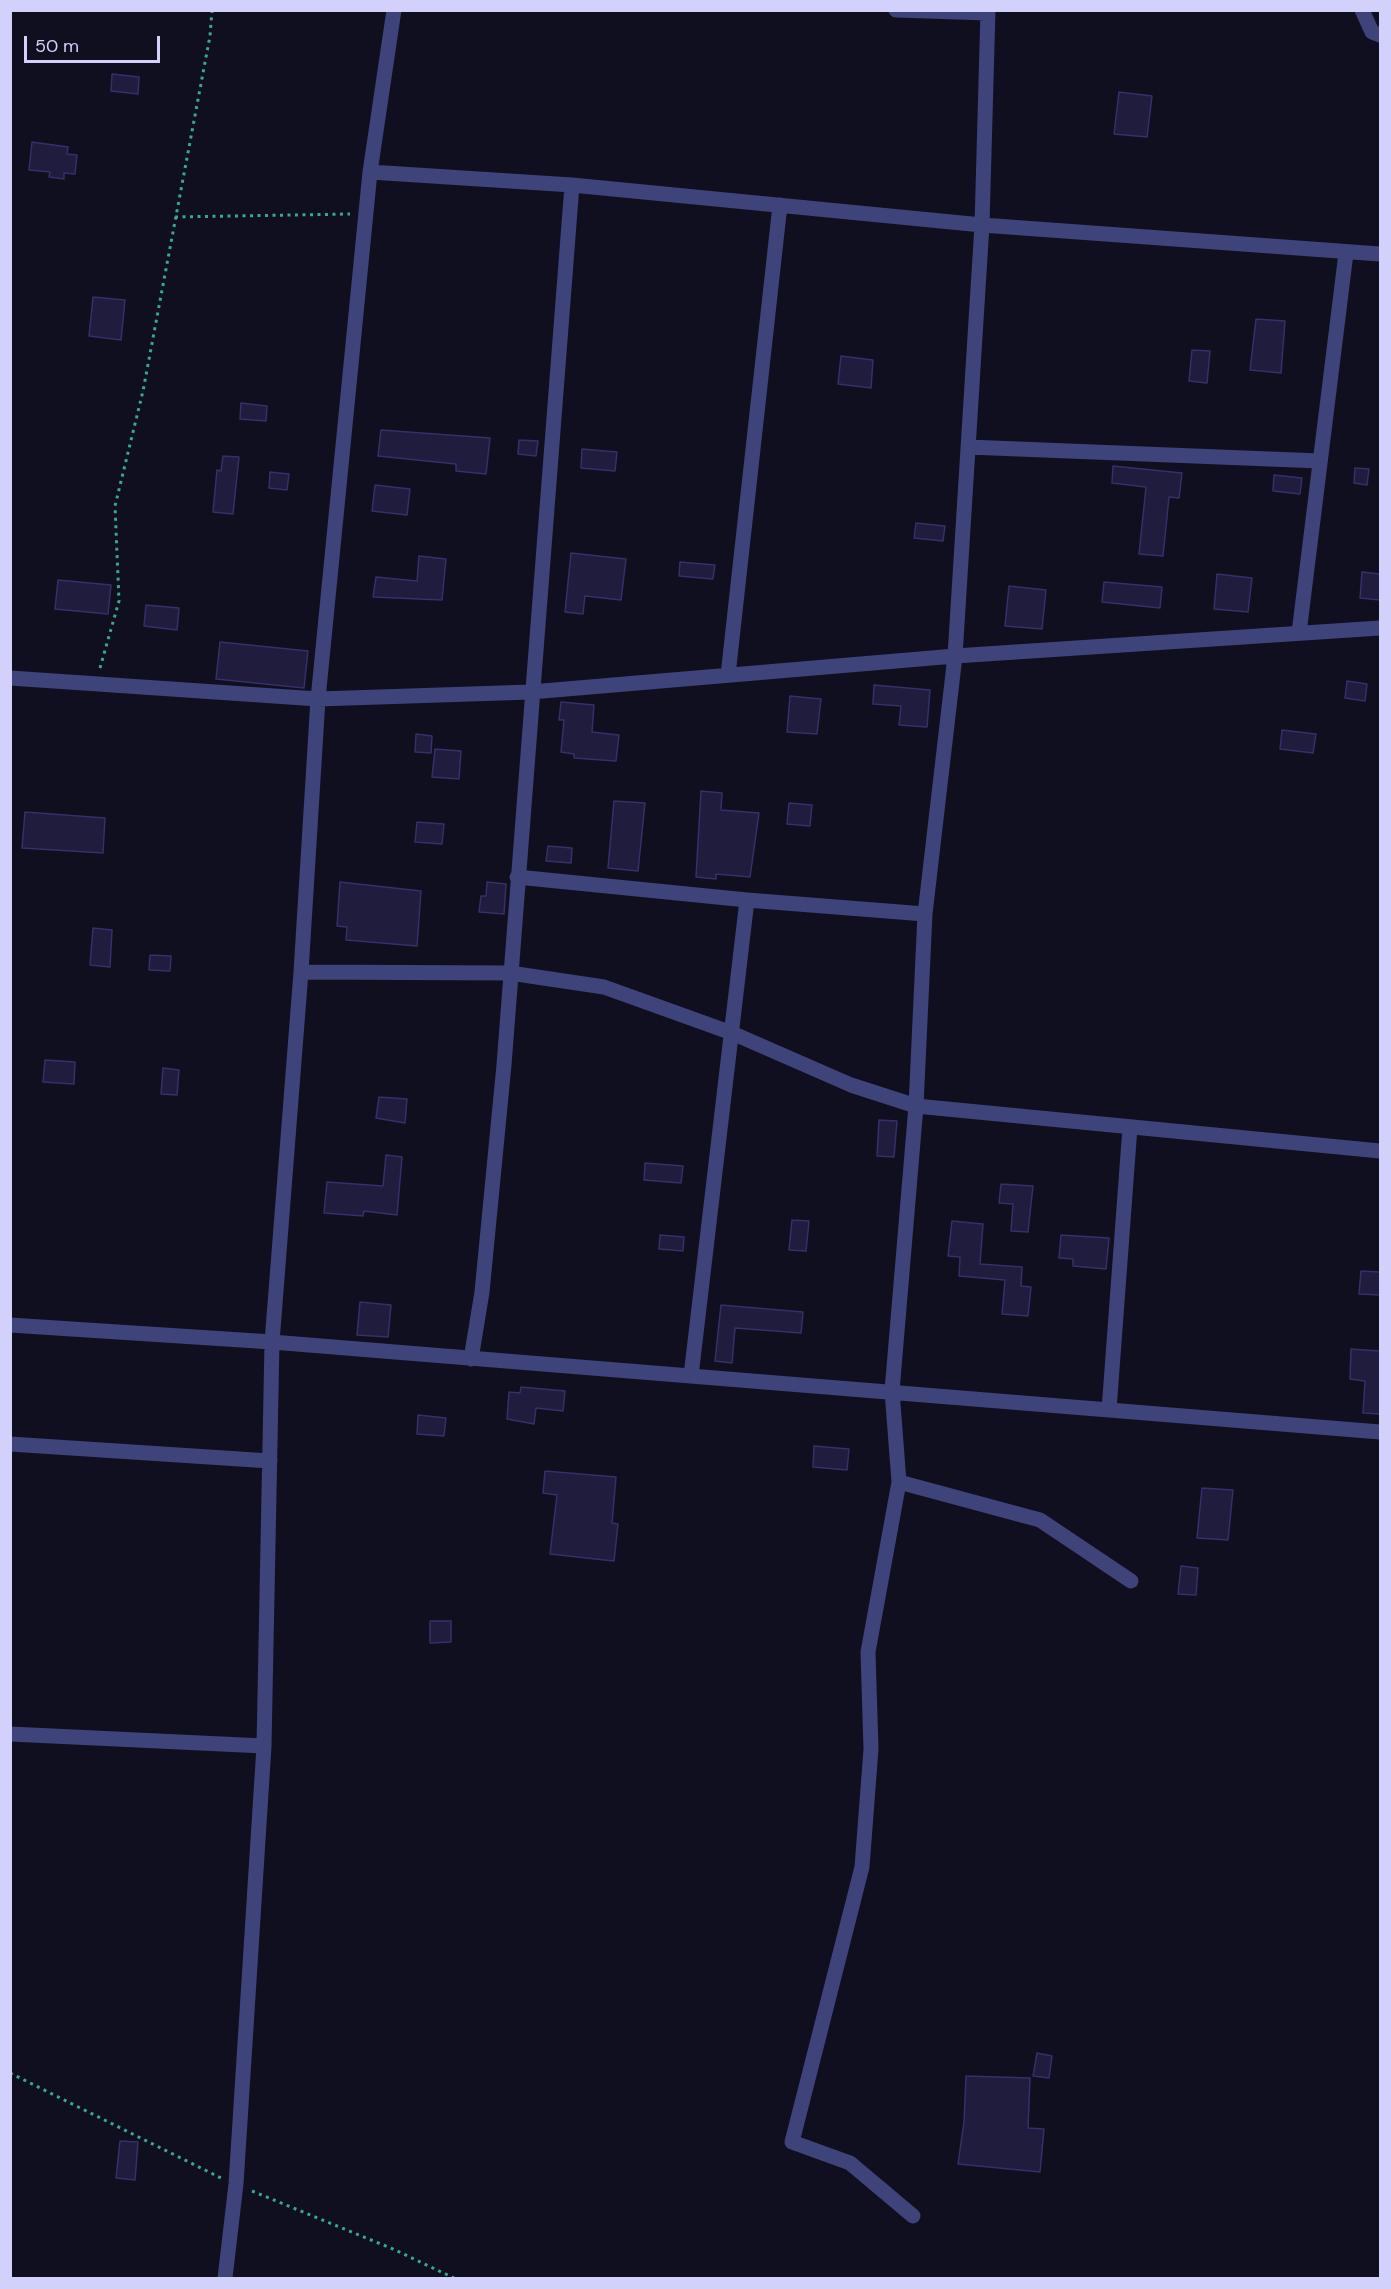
<!DOCTYPE html>
<style>
body{margin:0}
#map{position:relative;width:1391px;height:2289px;overflow:hidden;background:#0f0f1f;font-family:"DM Sans",sans-serif}
canvas{display:block}
.frame{position:absolute;inset:0;border:12px solid #d1d1fb;pointer-events:none}
.scale{position:absolute;left:24px;top:36px;width:136px;height:27px;box-sizing:border-box;border:3px solid #d1d1fb;border-top:0;padding-left:8px;font-size:18px;line-height:21px;white-space:nowrap;color:#d1d1fb;-webkit-text-stroke:4px #0f0f1f;paint-order:stroke}
</style>
<div id="map">
<canvas width="1391" height="2289"></canvas>
<div class="frame"></div>
<div class="scale">50 m</div>
</div>
<script>
const c = document.querySelector('canvas').getContext('2d');
c.lineJoin = 'round';
function fill(path, color) { c.fillStyle = color; c.fill(path, 'evenodd'); }
const shape = rows => new Path2D(rows.map(r => 'M' + r).join(''));
function trace(path, color, width, dash) { c.strokeStyle = color; c.lineWidth = width; c.lineCap = dash ? 'butt' : 'round'; c.setLineDash(dash || []); c.stroke(path); }
const building = shape([
 [112,74,139,77,138,94,111,91,112,74],
 [1119,92,1152,96,1147,137,1114,134,1119,92],
 [32,142,68,147,67,154,77,155,75,174,64,173,64,179,49,177,50,172,29,170,32,142],
 [93,297,125,300,121,340,89,336,93,297],
 [1256,319,1285,321,1281,373,1250,370,1256,319],
 [1192,350,1210,351,1207,383,1189,381,1192,350],
 [841,356,873,360,871,388,838,384,841,356],
 [241,403,267,406,266,421,240,419,241,403],
 [381,430,490,438,486,474,456,471,456,464,378,456,381,430],
 [519,440,538,441,536,456,518,454,519,440],
 [582,449,617,452,615,471,581,468,582,449],
 [223,456,239,457,233,514,213,512,217,470,221,471,223,456],
 [1113,466,1182,473,1179,498,1169,497,1163,556,1139,554,1146,487,1112,483,1113,466],
 [1355,468,1369,469,1367,485,1354,483,1355,468],
 [270,472,289,474,287,490,269,488,270,472],
 [1274,475,1302,478,1300,494,1273,491,1274,475],
 [375,485,410,489,407,515,372,511,375,485],
 [916,523,945,526,943,541,914,538,916,523],
 [571,553,626,559,621,600,585,596,583,614,565,612,571,553],
 [419,556,446,559,442,600,373,597,376,577,417,581,419,556],
 [680,562,715,565,713,579,679,576,680,562],
 [1362,572,1380,574,1380,600,1360,598,1362,572],
 [1217,574,1252,578,1248,612,1214,609,1217,574],
 [58,580,111,585,108,614,55,609,58,580],
 [1104,582,1162,587,1160,608,1102,602,1104,582],
 [1009,586,1046,590,1042,629,1005,626,1009,586],
 [146,605,179,608,177,630,144,626,146,605],
 [220,642,308,651,304,688,216,679,220,642],
 [1347,681,1367,684,1365,701,1345,698,1347,681],
 [874,685,930,690,927,727,899,725,901,706,873,704,874,685],
 [790,696,821,699,817,734,787,732,790,696],
 [561,702,594,705,592,732,619,735,616,761,574,758,574,754,561,752,564,720,559,720,561,702],
 [1282,730,1316,734,1313,753,1280,749,1282,730],
 [416,734,432,736,431,753,415,752,416,734],
 [435,749,461,751,459,779,432,777,435,749],
 [701,791,722,793,721,810,759,813,750,877,716,874,716,879,696,877,701,791],
 [614,801,645,803,638,871,608,868,614,801],
 [789,803,812,805,810,826,787,824,789,803],
 [25,812,105,818,103,853,22,848,25,812],
 [417,822,444,824,442,844,415,842,417,822],
 [548,846,572,848,571,863,546,861,548,846],
 [340,882,421,891,417,946,346,940,347,927,337,926,340,882],
 [487,882,506,884,504,914,479,912,481,896,486,896,487,882],
 [93,928,112,930,110,967,90,965,93,928],
 [150,955,171,956,170,971,149,970,150,955],
 [45,1060,75,1062,74,1084,43,1082,45,1060],
 [163,1068,179,1070,177,1095,161,1094,163,1068],
 [379,1097,407,1099,405,1123,376,1118,379,1097],
 [879,1120,897,1121,894,1157,877,1156,879,1120],
 [386,1155,402,1157,397,1215,364,1211,363,1216,324,1213,327,1182,383,1186,386,1155],
 [645,1163,683,1166,681,1183,644,1180,645,1163],
 [1001,1184,1033,1186,1028,1232,1011,1231,1013,1204,999,1203,1001,1184],
 [792,1220,809,1221,806,1251,789,1250,792,1220],
 [952,1221,983,1224,980,1264,1022,1267,1021,1286,1031,1287,1028,1316,1002,1314,1005,1280,959,1276,960,1257,948,1256,952,1221],
 [660,1235,684,1237,683,1251,659,1249,660,1235],
 [1061,1235,1109,1238,1106,1269,1073,1266,1073,1259,1059,1258,1061,1235],
 [1361,1271,1380,1272,1380,1295,1359,1294,1361,1271],
 [360,1302,391,1305,388,1337,357,1335,360,1302],
 [721,1305,803,1312,801,1333,735,1328,732,1363,715,1361,721,1305],
 [1351,1349,1380,1351,1380,1414,1363,1413,1365,1381,1350,1379,1351,1349],
 [521,1387,565,1391,563,1411,536,1408,534,1424,507,1419,509,1392,520,1393,521,1387],
 [418,1415,446,1418,444,1436,417,1434,418,1415],
 [814,1446,849,1449,847,1470,813,1467,814,1446],
 [545,1471,616,1477,612,1523,618,1524,614,1561,550,1554,557,1495,543,1493,545,1471],
 [1202,1488,1233,1490,1228,1540,1197,1538,1202,1488],
 [1181,1566,1198,1568,1196,1595,1178,1594,1181,1566],
 [430,1621,451,1621,451,1642,430,1643,430,1621],
 [1037,2053,1052,2056,1049,2078,1033,2076,1037,2053],
 [966,2076,1030,2078,1028,2128,1044,2129,1040,2172,958,2164,964,2122,966,2076],
 [120,2141,138,2142,135,2180,116,2178,120,2141]
]);
fill(building, '#1f1c3e');
trace(building, '#353068', 1.5);
trace(shape([
 [175,217,350,214],
 [100,668,119,601,115,506,143,391,210,36,212,10],
 [10,2073,221,2178],
 [252,2191,393,2249,454,2278]
]), '#39a793', 3, [3, 4.5]);
trace(shape([
 [896,10,988,13],
 [1362,10,1372,32,1380,35],
 [370,172,572,185,982,225,1380,254],
 [968,447,1320,461],
 [1299,633,1346,253],
 [728,675,780,205],
 [10,678,318,699,531,692,955,656,1380,628],
 [517,877,747,900,925,914],
 [301,972,510,973,604,987,732,1033,851,1085,916,1106,1380,1151],
 [10,1325,272,1342,1380,1432],
 [471,1359,482,1292,504,1065,572,185],
 [691,1376,747,900],
 [1109,1410,1130,1127],
 [10,1444,270,1461],
 [899,1482,1040,1520,1131,1581],
 [10,1734,264,1746],
 [913,2216,850,2163,792,2142,862,1867,871,1749,868,1652,899,1482,892,1391,916,1106,925,914,955,656,982,225,988,10],
 [225,2278,236,2184,264,1746,272,1342,301,972,318,699,370,172,394,10]
]), '#3e437a', 15);
</script>
